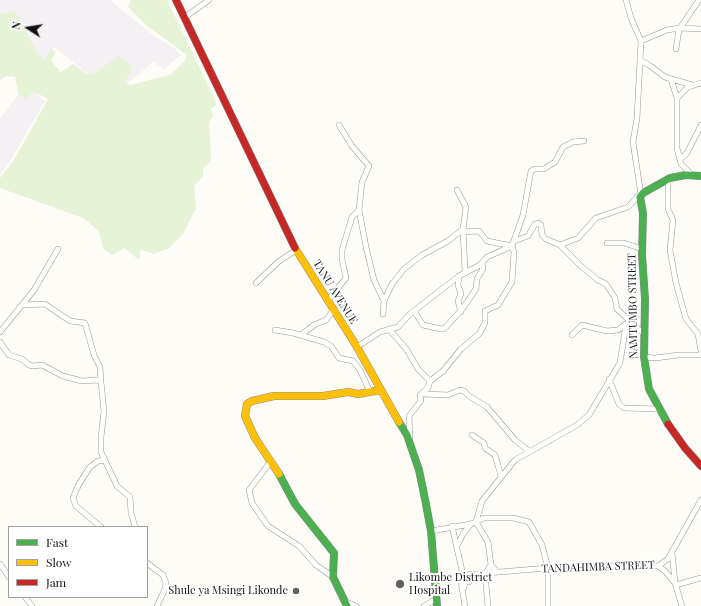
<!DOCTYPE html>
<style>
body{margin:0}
#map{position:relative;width:701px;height:606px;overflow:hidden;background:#fdfcf7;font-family:"Playfair Display",serif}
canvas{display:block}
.legend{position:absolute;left:8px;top:526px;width:140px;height:72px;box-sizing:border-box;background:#fff;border:1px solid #a0a0a0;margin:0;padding:5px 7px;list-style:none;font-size:12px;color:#111}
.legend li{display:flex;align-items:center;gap:8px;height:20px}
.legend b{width:20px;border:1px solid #a0a0a0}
.north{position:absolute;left:8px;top:8px;width:40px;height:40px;-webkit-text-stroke:3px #fff;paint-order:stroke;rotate:282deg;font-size:11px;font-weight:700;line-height:16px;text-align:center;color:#111}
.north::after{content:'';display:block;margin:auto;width:14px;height:18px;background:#111;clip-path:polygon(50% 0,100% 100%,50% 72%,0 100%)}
</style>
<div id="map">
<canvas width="701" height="606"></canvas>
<ul class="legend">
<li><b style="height:5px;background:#4caf50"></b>Fast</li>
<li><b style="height:5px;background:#ffc107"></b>Slow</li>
<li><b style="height:5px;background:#c62828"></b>Jam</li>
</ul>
<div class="north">N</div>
</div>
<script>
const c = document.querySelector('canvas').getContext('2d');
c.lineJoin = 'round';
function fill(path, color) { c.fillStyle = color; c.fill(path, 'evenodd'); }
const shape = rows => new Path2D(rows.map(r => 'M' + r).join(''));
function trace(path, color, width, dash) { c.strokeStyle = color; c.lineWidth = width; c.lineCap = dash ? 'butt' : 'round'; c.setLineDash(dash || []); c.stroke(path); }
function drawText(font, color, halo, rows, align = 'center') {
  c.font = font + ' "Playfair Display",serif'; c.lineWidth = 4; c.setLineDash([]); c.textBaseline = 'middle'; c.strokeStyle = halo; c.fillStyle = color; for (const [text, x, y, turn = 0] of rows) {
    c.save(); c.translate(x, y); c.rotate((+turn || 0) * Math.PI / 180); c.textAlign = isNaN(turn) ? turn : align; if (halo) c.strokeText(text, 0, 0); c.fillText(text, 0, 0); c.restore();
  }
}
fill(shape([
 [0,0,110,0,154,36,172,46,181,55,164,69,153,62,114,95,53,46,49,64,49,80,38,95,45,101,7,166,0,175,0,119,24,86,0,40]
]), '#f5f0f3');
fill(shape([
 [131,0,167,0,213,95,216,105,211,109,213,116,209,123,211,154,210,162,203,168,203,176,194,186,196,208,183,234,169,248,154,254,141,250,139,260,124,248,112,255,104,250,98,230,83,218,0,188,0,178,14,160,48,99,33,91,26,100,18,93,15,77,6,76,0,80,0,14,15,11,38,54,44,60,51,49,56,52,51,61,61,72,73,64,87,74,96,72,119,56,129,64,132,69,124,83,130,85,170,75,184,62,187,55,147,26,128,7]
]), '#e7f3d7');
const street = shape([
 [626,0,631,18,641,41,637,118,633,142,641,195],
 [185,17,209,0],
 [680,28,699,0],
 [641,41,667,30,680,28,701,29],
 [676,49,679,29],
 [640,60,649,65,665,77,692,85],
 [671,79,677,98,677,148,681,164,692,175],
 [677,98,688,87,701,83],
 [339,125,352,146,369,166,362,182,359,210,366,247,374,280,384,301,383,314],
 [680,159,687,153,701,125],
 [668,179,668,209,673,220,670,250,676,283,686,319,698,334,701,351],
 [457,190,466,207,463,229,465,271],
 [514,241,528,236,535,224,538,223,541,225,542,235,546,239,560,245,578,238,596,218,628,207,640,194],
 [607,243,624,243,642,249],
 [560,245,582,267,598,280,606,284,615,298,617,309,645,335],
 [459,276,458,285,461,294,458,301,461,312],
 [256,283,278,262,296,250],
 [328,300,346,278,342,259,342,250,352,217,359,210],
 [384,301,392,284,404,269,422,255,448,241,463,229],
 [22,305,45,304,70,321,85,323,94,355,100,367,101,382],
 [414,311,423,325,441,329,445,328,463,308,476,289,477,279,483,269,482,263],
 [389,329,407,350,418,369,430,381],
 [275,330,293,333,324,342,331,346,339,358,353,361,360,370,370,392],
 [0,332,34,290,58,249],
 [301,335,314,325,326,320,334,309],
 [572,335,582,325,607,331,618,330,626,324],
 [0,342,9,355,22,359,29,365,33,366,42,365,63,376,82,381,98,380,101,382,104,411,101,437,101,452,117,486,130,497,131,513,135,527],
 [357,347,380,332,398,327,410,314,459,276,480,265,487,257,512,246,523,215,531,171,535,169,544,169,555,162,563,147,573,142,584,141],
 [644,357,655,358,679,355,701,355],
 [609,379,619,404,624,408,660,409],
 [423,394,448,395,460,390,464,391,469,396,487,407,515,440,529,451],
 [472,435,484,443,485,448,495,455,501,476],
 [410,439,409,416,421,401,420,395,428,388,430,381,443,371,461,349,479,334,485,323,485,311,498,305,512,282,514,252,512,246,487,241,479,231,463,232],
 [271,461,249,490,252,503,268,526,299,546,316,565,333,577],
 [452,526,463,575],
 [101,527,76,506,73,498,79,484,90,467,98,461,104,460],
 [431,531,471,524,484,518,513,518,529,522,542,545,548,568,548,606],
 [457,546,463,534,471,524],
 [672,553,675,582],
 [147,563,163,575,166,583,165,589,157,606],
 [0,564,9,577],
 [658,566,665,571,675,583,682,606],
 [497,572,491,565,488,542,476,522,482,501,515,460,577,425,589,415,620,363,625,331,630,322],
 [460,576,465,606],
 [435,581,463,575,548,568,586,566,658,566,668,559,701,500],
 [676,585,701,578],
 [464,587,465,581,469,582,471,575],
 [25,597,32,606],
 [346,602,356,606],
 [424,606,436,599],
 [488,606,485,574,491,565]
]);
const fast = shape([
 [399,422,407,435,419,470,425,499,431,531,437,606],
 [668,424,649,389,644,357,645,299,642,255,643,213,640,197,643,193,670,178,686,175,701,176],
 [279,474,295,504,334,553,333,577,347,606]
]);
const slow = shape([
 [295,248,357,347,399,422],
 [279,474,255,438,245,416,247,404,252,401,274,396,323,396,348,392,358,394,381,390]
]);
const jam = shape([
 [176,0,295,248],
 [668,424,685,448,701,466]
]);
trace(street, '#979795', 6);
trace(fast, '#8e8d8b', 8);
trace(slow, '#8e8d8b', 8);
trace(jam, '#8e8d8b', 8);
trace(street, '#fffffe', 5);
trace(fast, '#4caf50', 7);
trace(slow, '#ffc107', 7);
trace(jam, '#c62828', 7);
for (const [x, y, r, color] of [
 [400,584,5,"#646362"],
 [296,591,4,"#646362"]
]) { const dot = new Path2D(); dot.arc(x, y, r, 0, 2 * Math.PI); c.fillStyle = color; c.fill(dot); trace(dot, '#fff', 1.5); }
drawText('11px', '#111', '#fff', [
 ["TANU AVENUE",335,292,58],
 ["NAMTUMBO STREET",633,306,-91],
 ["TANDAHIMBA STREET",598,567,-2]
]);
drawText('11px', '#111', '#fff', [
 ["Likombe District",409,578],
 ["Hospital",409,591],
 ["Shule ya Msingi Likonde",288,591,"right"]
], 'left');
</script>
